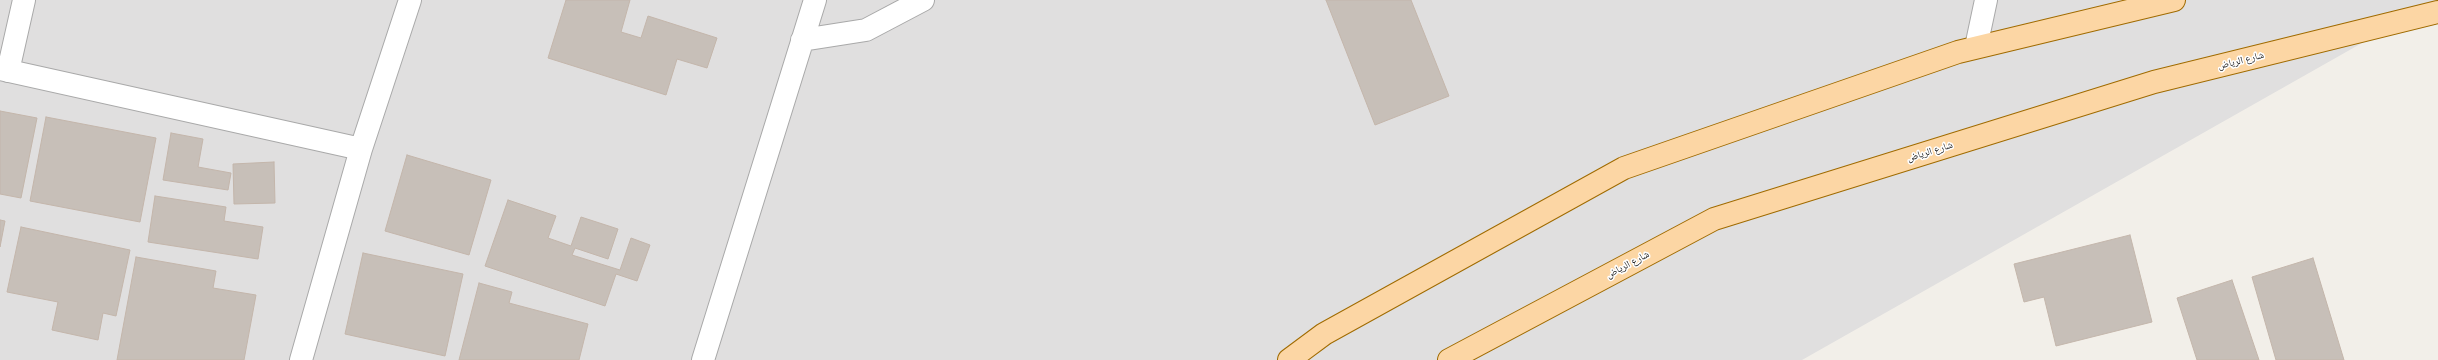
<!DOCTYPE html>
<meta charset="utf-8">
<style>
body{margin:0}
canvas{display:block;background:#f2efe9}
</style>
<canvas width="2438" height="360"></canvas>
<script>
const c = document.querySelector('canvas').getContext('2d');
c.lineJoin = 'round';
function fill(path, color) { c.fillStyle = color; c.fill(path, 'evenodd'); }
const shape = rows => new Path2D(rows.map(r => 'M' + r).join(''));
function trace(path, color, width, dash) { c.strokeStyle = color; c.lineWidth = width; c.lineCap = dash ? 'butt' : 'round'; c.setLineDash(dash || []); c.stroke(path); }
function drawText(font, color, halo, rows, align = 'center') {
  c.font = font + ' "Nunito Sans","Noto Naskh Arabic",sans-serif'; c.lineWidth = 3; c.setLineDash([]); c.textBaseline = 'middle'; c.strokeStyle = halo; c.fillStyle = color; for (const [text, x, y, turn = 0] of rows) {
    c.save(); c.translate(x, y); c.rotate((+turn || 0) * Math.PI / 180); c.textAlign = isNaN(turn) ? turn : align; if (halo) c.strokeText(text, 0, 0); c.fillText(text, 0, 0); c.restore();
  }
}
fill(shape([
 [0,0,2438,0,1802,360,0,360]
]), '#e0dfdf');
const building = shape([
 [566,0,630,0,621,32,641,38,648,16,717,38,707,68,677,59,666,95,548,58,566,0],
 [1326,0,1411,0,1449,96,1375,125,1326,0],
 [0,111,37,118,21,198,0,194,0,111],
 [46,117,156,138,140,222,30,201,46,117],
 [171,133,203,139,198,167,231,173,228,190,163,180,171,133],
 [407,155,491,180,469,255,385,231,407,155],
 [274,162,275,203,234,204,233,164,274,162],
 [155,196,226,207,224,221,263,227,258,259,148,242,155,196],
 [508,200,556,216,548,238,571,246,581,217,618,229,608,259,575,248,572,255,620,270,631,238,650,245,637,281,616,274,605,306,485,266,508,200],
 [0,220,5,221,0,247,0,220],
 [21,227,130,250,116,316,103,313,98,340,52,330,58,302,7,292,21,227],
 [2130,235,2152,322,2056,346,2044,297,2024,302,2014,264,2130,235],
 [363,253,463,274,445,356,345,334,363,253],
 [136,257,216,271,213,288,256,295,244,360,117,360,136,257],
 [2313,258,2344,360,2276,360,2252,277,2313,258],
 [2232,280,2259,360,2197,360,2177,298,2232,280],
 [479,283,512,292,509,303,588,324,579,360,459,360,479,283]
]);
fill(building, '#c7bfb8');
trace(building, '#c4b6ab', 1);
const minor = shape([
 [802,40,866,30,923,0],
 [1976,47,1986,0],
 [0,69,361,149,410,0],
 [8,71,24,0],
 [301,360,361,149],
 [703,360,815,0]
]);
const major = shape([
 [1289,360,1324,334,1624,168,1958,52,2174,0],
 [1449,360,1714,219,2154,82,2438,12]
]);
trace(minor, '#a9a9a9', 24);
trace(major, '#a06b00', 24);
trace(minor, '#fff', 22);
trace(major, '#fcd6a4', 22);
drawText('10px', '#222', '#fff', [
 ["شارع الرياض",2241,61,-14],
 ["شارع الرياض",1930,152,-17],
 ["شارع الرياض",1628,265,-28]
]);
</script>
